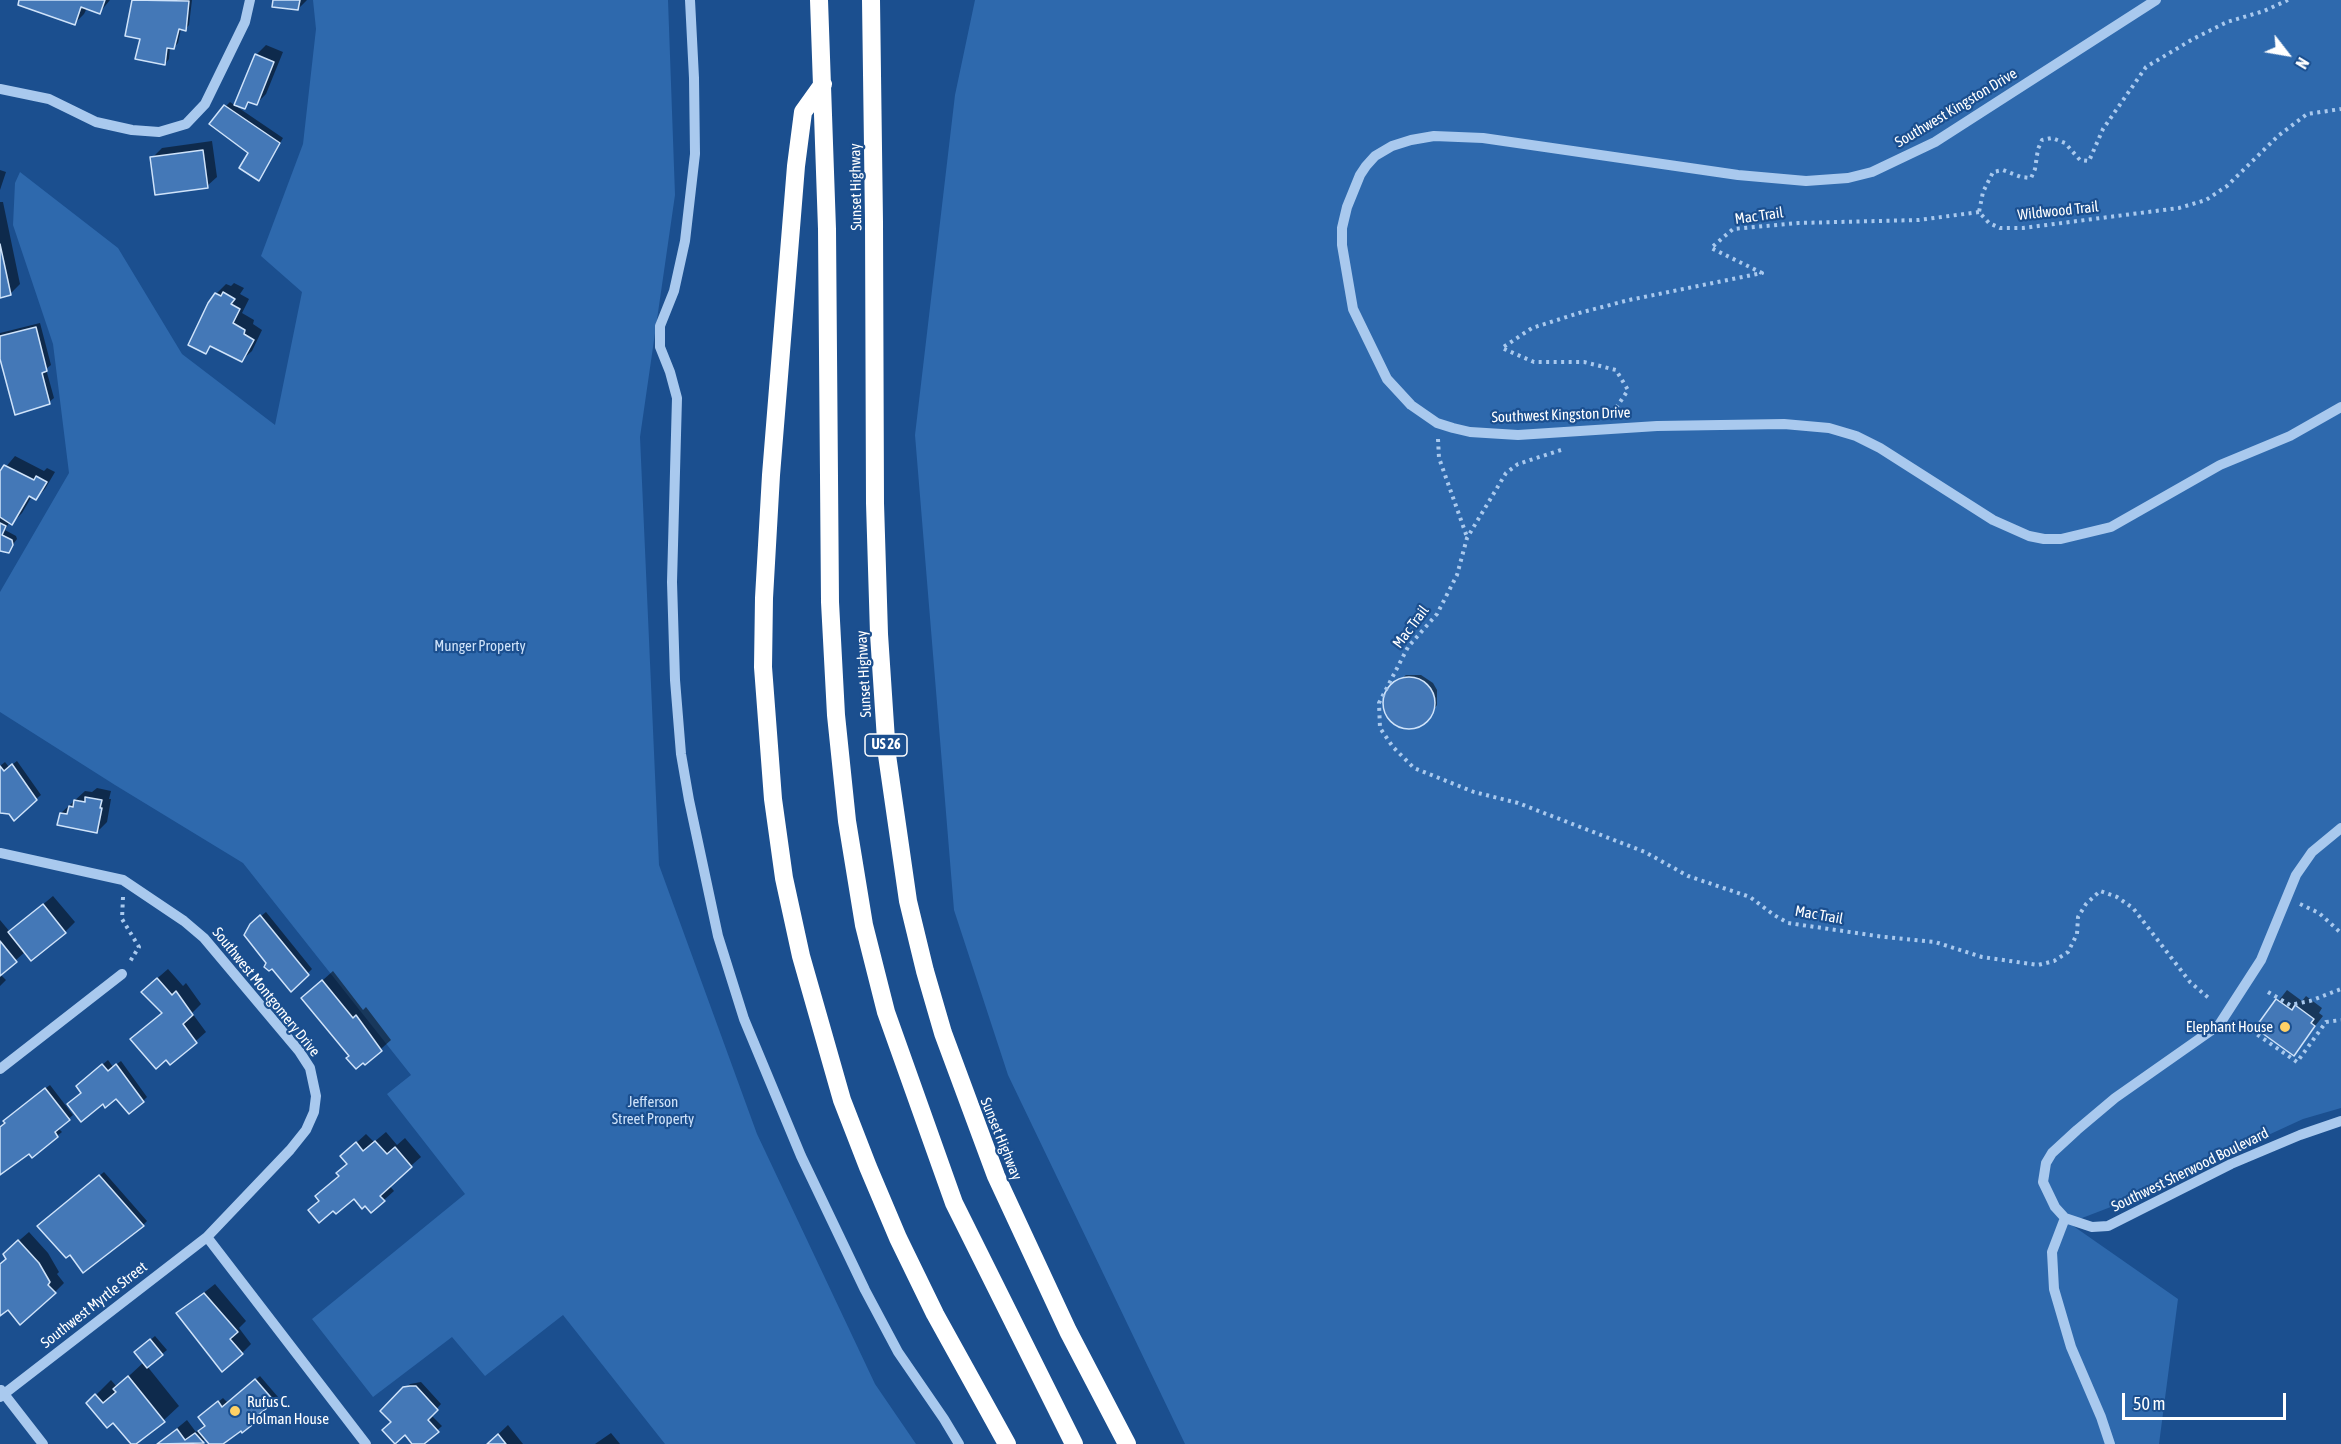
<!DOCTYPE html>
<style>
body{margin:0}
#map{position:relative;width:2341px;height:1444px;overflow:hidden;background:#1b4f8f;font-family:"Asap Condensed",sans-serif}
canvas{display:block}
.north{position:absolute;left:2257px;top:24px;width:60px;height:60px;-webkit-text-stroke:4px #1b4f8f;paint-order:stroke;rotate:121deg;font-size:16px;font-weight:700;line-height:24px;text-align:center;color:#fff}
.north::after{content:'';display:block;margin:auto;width:21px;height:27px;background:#fff;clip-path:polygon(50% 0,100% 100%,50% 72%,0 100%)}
.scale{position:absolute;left:2122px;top:1393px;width:164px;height:27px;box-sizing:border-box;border:3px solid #fff;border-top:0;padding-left:8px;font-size:18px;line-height:21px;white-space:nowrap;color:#fff;-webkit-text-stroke:4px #1b4f8f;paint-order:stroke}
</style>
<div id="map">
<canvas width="2341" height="1444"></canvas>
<div class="north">N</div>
<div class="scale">50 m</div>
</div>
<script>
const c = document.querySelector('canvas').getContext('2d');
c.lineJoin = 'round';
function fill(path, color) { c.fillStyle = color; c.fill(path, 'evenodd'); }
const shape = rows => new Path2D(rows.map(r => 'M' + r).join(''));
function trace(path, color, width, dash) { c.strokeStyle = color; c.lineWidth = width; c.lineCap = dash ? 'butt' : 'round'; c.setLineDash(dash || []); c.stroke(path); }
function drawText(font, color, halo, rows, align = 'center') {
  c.font = font + ' "Asap Condensed",sans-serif'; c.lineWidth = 4.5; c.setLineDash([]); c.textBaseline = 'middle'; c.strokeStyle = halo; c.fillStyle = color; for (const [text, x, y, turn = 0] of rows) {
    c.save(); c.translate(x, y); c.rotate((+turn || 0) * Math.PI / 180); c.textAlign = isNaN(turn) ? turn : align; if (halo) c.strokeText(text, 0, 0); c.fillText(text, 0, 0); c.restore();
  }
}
fill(shape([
 [313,0,668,0,675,195,640,437,659,865,757,1134,875,1384,916,1444,665,1444,563,1315,485,1376,452,1337,373,1397,312,1319,465,1194,387,1094,411,1075,243,863,115,785,0,712,0,592,69,473,53,344,13,225,15,183,20,172,118,248,182,354,275,425,302,292,261,256,303,144,316,29],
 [975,0,2341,0,2341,1108,2303,1119,2116,1205,2069,1223,2178,1299,2159,1444,1185,1444,1008,1075,954,910,915,435,955,95]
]), '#2e69ad');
fill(shape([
 [21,0,110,0,100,12,87,8,84,14,75,23],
 [133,0,192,0,189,25,185,30,181,29,178,43,173,48,170,47,169,59,165,64,142,38,127,35],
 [275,0,307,0,298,9],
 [266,45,283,52,266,94,256,104,251,101,245,107,256,55],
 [230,102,283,138,259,179,250,152,226,106],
 [212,141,217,177,207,186,152,158,162,148],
 [0,170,6,172,0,190],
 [0,202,3,202,20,284,10,294,0,296],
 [234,283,244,288,240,294,249,299,242,313,254,320,253,324,262,330,252,351,242,360,212,345,206,352,216,294,226,284,231,286],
 [40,323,51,365,46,369,54,398,49,402,0,353,0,333],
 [15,456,44,471,47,468,55,472,45,489,36,498,32,496,22,513,12,523,10,521,5,530,16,536,17,539,8,551,0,550,0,474],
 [1406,675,1421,675,1433,683,1437,690,1437,705,1426,720,1417,726,1405,727,1398,725,1389,718,1386,711,1385,700,1387,693,1394,684],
 [17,761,41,795,36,799,10,812,0,811,0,766,5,762,9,767],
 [97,788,111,791,109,799,111,799,107,822,97,832,61,813,85,791,92,792],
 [53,896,75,922,65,932,25,952,0,974,6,980,0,986,0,920,10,932],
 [266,912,312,969,291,990,268,963,256,920],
 [168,969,183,986,186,983,201,1004,192,1013,206,1032,171,1063,163,1012,153,982],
 [333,971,363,1010,366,1007,391,1040,365,1063,351,1055,303,998],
 [2287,990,2302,1001,2306,996,2322,1008,2319,1013,2323,1016,2293,1054,2257,1028],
 [108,1060,113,1067,121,1061,147,1097,143,1101,117,1097,103,1102,83,1093,82,1082],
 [50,1085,73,1115,58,1128,62,1132,57,1136,29,1152,0,1173,0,1127,9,1116],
 [386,1132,397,1145,405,1138,421,1157,389,1185,394,1191,384,1200,354,1197,333,1209,310,1210,348,1163,342,1156,366,1134,374,1142],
 [104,1172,147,1221,143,1225,43,1222],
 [29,1232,48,1253,59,1272,57,1274,64,1283,55,1292,8,1308,0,1314,0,1265,8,1258,14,1245],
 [215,1284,246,1321,239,1328,251,1344,242,1353,178,1313],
 [155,1336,167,1350,147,1366,179,1406,164,1420,133,1444,113,1421,88,1403,111,1380,117,1387,144,1362,141,1348],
 [260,1376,278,1397,262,1410,264,1413,260,1417,221,1444,211,1444,206,1438,202,1442,204,1444,158,1444,187,1420,196,1432,206,1424,205,1413,223,1398,228,1403],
 [421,1382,441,1404,431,1415,442,1426,422,1444,414,1444,382,1411,410,1384],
 [508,1425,523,1444,488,1444],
 [611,1433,620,1444,595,1444]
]), '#0007');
const building = shape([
 [19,0,105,0,100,14,81,7,75,25,18,5,19,0],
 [132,0,189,1,186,31,179,29,174,49,167,48,165,65,135,59,140,39,125,36,132,0],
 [273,0,300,0,298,10,272,7,273,0],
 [255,54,274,62,257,105,248,102,245,109,234,105,255,54],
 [224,105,280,143,259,181,239,168,248,153,209,124,224,105],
 [203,150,208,188,155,195,150,157,203,150],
 [0,244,11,295,0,298,0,244],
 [223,292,235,299,231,304,240,309,233,323,245,330,244,334,254,340,242,362,210,346,206,354,188,345,208,303,215,293,221,296,223,292],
 [36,327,47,371,42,373,50,404,15,415,0,359,0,336,36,327],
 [4,465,34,480,36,476,47,482,36,500,29,496,12,525,0,517,0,471,4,465],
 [0,523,6,526,2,535,12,540,13,545,9,553,0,551,0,523],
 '1383 703a26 26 0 1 1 52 0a26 26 0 1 1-52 0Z',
 [12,764,37,800,14,821,9,814,0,813,0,766,4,771,12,764],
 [85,797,102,800,100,808,102,808,97,833,57,825,60,813,67,814,69,806,73,807,74,800,85,802,85,797],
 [43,904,66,933,31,961,8,932,43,904],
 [260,915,309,975,291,992,272,969,269,971,264,967,266,963,244,935,250,924,260,915],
 [0,941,17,962,0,976,0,941],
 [157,978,172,995,176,991,193,1015,183,1024,197,1043,170,1065,166,1060,156,1069,130,1039,162,1013,141,992,157,978],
 [322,980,353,1018,356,1015,382,1051,365,1065,363,1063,356,1069,346,1058,349,1056,301,998,322,980],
 [2276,999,2292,1010,2295,1005,2314,1019,2311,1023,2315,1026,2294,1056,2255,1028,2276,999],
 [102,1064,108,1071,116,1064,144,1102,129,1114,116,1099,105,1108,103,1104,81,1122,67,1104,81,1093,76,1086,102,1064],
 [45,1088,70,1120,55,1132,58,1137,32,1158,29,1154,0,1175,0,1127,5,1123,3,1121,45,1088],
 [375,1141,387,1154,395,1147,412,1167,380,1196,385,1201,371,1213,365,1206,362,1209,354,1199,336,1214,333,1211,319,1223,308,1210,319,1201,315,1196,339,1176,336,1173,347,1164,340,1156,356,1142,363,1151,375,1141],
 [99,1175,144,1226,83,1273,70,1255,66,1258,37,1226,99,1175],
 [18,1240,39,1263,50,1282,48,1285,56,1293,20,1325,8,1310,0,1316,0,1264,6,1259,3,1254,18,1240],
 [204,1293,238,1332,230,1339,243,1354,222,1372,176,1313,204,1293],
 [150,1339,163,1355,147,1368,134,1352,150,1339],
 [128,1376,165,1422,136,1444,131,1444,113,1423,107,1428,86,1403,95,1394,103,1403,116,1392,113,1389,128,1376],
 [255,1379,275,1402,258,1415,261,1418,242,1433,241,1431,223,1444,209,1444,198,1431,205,1426,198,1417,218,1401,222,1407,255,1379],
 [410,1386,416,1386,438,1410,428,1420,439,1432,424,1444,412,1444,405,1435,395,1444,382,1430,391,1422,380,1411,403,1387,410,1386],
 [177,1429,185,1440,195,1433,204,1443,157,1444,177,1429],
 [498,1434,506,1444,487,1444,498,1434]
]);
fill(building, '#4478b7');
trace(building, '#cfe3fa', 1.5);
trace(shape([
 [2288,0,2264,11,2227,22,2193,39,2146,67,2103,129,2089,161,2080,160,2065,143,2052,138,2042,140,2038,149,2035,169,2031,178,2021,177,2003,170,1993,172,1983,192,1979,212,1989,223,2000,228,2023,228,2179,208,2206,200,2227,186,2278,136,2307,114,2341,109],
 [1612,414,1628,390,1616,370,1584,362,1534,362,1502,348,1532,328,1579,313,1629,300,1762,273,1711,248,1733,229,1798,223,1919,220,1979,212],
 [1438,439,1439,458,1467,537],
 [1561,450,1518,464,1506,473,1467,538,1457,575,1437,614,1408,647,1379,703,1380,728,1393,747,1414,768,1474,792,1518,803,1645,852,1688,876,1750,897,1774,915,1788,923,1884,937,1935,942,1982,957,2038,965,2054,961,2068,952,2077,934,2078,917,2086,904,2100,891,2117,897,2133,908,2190,982,2211,1000],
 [123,897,122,919,139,947,129,963],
 [2300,904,2319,913,2341,933],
 [2268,992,2290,1005,2310,1001,2341,989],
 [2245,1026,2297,1062,2326,1022,2341,1020]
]), '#a9c9ee', 4, [3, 4.5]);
trace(shape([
 [690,0,694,78,695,154,685,241,674,291,660,326,660,347,670,372,677,398,672,582,675,680,681,754,689,800,718,936,744,1019,801,1156,865,1290,898,1352,944,1419,959,1444],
 [2156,0,1935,142,1872,172,1848,178,1806,181,1738,175,1483,138,1434,136,1411,140,1392,146,1375,156,1366,166,1360,175,1347,207,1342,228,1342,245,1353,309,1387,379,1411,405,1437,423,1453,428,1470,432,1518,435,1657,426,1784,424,1829,428,1856,436,1880,448,1993,520,2029,536,2044,539,2061,539,2111,527,2220,465,2290,436,2341,407],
 [0,89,49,99,96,122,132,130,159,132,186,124,205,104,245,22,250,0],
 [2341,828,2312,852,2296,875,2261,960,2219,1025,2115,1098,2077,1130,2052,1153,2046,1163,2043,1182,2055,1207,2065,1218,2092,1227,2108,1226,2231,1164,2300,1135,2341,1121],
 [0,853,123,880,184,921,204,938,299,1051,310,1068,316,1096,314,1112,306,1130,290,1150,207,1237,0,1397],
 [0,1069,122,974],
 [2065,1218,2052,1252,2054,1289,2071,1347,2101,1417,2110,1444],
 [207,1237,366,1444],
 [1,1390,43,1444]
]), '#a9c9ee', 10);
trace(shape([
 [819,0,827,229,830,602,836,715,847,821,864,925,886,1012,954,1203,1074,1444],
 [871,0,874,221,875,503,879,634,887,755,908,901,925,971,943,1033,996,1176,1068,1331,1127,1444],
 [823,84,803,112,796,166,771,475,764,598,763,667,773,799,784,878,801,956,842,1100,868,1167,898,1238,935,1314,1007,1444]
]), '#fff', 18);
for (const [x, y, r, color] of [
 [2285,1027,6,"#ffd166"],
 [235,1411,6,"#ffd166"]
]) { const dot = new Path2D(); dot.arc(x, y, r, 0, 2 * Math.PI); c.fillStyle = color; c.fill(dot); trace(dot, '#1b4f8f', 2); }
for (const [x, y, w] of [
 [886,745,42]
]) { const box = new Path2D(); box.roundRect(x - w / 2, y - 11, w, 22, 4.5); c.fillStyle = '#1b4f8f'; c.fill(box); trace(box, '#fff', 1.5); }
drawText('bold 14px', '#fff', null, [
 ["US 26",886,745]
]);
drawText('15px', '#fff', '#1b4f8f', [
 ["Southwest Kingston Drive",1956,108,-31],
 ["Sunset Highway",856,187,-91],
 ["Wildwood Trail",2058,211,-6],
 ["Mac Trail",1759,216,-8],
 ["Southwest Kingston Drive",1561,415,-2],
 ["Mac Trail",1411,627,-53],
 ["Sunset Highway",864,674,-93],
 ["Mac Trail",1819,915,10],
 ["Southwest Montgomery Drive",266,992,51],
 ["Sunset Highway",1001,1139,68],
 ["Southwest Sherwood Boulevard",2190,1170,-26],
 ["Southwest Myrtle Street",94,1305,-38]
]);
drawText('15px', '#cfe3fa', '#1b4f8f', [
 ["Munger Property",480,646],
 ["Jefferson",653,1102],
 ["Street Property",653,1119]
]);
drawText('15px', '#fff', '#1b4f8f', [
 ["Elephant House",2273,1027],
 ["Rufus C.",247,1402,"left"],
 ["Holman House",247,1419,"left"]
], 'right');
</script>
